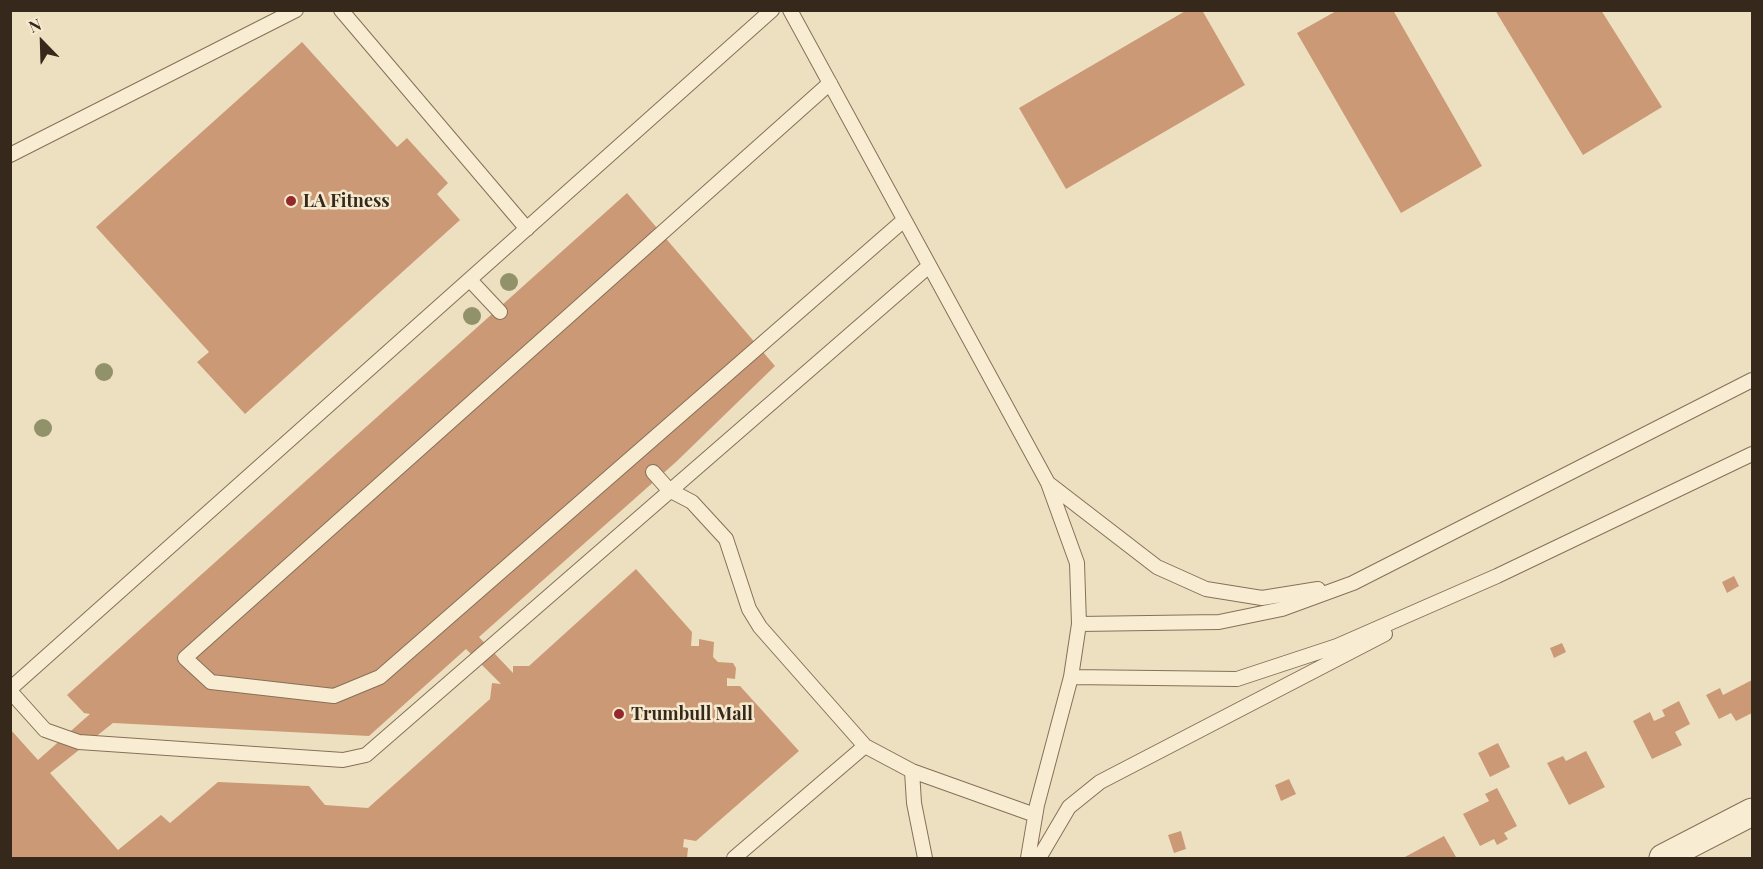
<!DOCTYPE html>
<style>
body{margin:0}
#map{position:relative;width:1763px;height:869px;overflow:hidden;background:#ede0c0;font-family:"Playfair Display",serif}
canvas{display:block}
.frame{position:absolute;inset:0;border:12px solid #36291c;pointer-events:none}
.north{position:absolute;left:12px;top:12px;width:60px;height:60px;-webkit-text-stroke:4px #f5eacf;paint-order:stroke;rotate:337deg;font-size:16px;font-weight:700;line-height:24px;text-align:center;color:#36291c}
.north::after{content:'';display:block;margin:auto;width:21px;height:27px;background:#36291c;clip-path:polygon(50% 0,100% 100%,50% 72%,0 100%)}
</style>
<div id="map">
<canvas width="1763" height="869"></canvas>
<div class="frame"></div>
<div class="north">N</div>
</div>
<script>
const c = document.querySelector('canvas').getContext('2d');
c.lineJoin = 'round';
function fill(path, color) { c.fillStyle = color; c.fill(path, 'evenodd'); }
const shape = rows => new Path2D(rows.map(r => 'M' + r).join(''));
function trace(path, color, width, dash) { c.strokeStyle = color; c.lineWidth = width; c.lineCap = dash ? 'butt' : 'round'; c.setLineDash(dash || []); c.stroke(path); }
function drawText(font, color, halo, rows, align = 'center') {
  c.font = font + ' "Playfair Display",serif'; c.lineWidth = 5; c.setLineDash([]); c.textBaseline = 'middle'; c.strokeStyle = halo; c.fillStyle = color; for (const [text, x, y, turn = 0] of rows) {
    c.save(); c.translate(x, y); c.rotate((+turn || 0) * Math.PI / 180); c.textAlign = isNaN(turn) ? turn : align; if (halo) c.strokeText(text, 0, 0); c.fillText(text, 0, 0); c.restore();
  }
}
fill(shape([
 [1187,10,1202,10,1245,85,1066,189,1019,108],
 [1338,10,1393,10,1482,166,1401,213,1297,33],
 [1495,10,1601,10,1662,107,1583,155],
 [302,42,397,147,407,138,448,183,437,194,460,220,245,414,197,362,209,352,96,227],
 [627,193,775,366,676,462,479,637,513,673,513,666,529,666,636,569,692,632,691,646,699,646,699,639,714,642,713,657,718,662,733,663,736,668,735,679,727,678,727,686,740,686,799,751,696,841,684,839,683,847,688,848,687,858,10,858,10,729,38,760,90,714,84,713,67,695],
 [466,649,501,684,492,683,490,699,368,808,325,805,309,786,218,782,170,823,161,815,118,850,50,773,113,723,369,736],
 [1734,576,1739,586,1727,593,1722,582],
 [1562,643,1566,652,1554,658,1550,648],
 [1752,680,1752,713,1736,721,1731,713,1719,719,1706,695,1720,688,1723,695],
 [1679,701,1690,724,1675,732,1682,745,1652,759,1633,721,1650,712,1654,721,1665,716,1662,710],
 [1498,743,1510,767,1490,777,1478,753],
 [1586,751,1605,787,1569,805,1547,763,1563,756,1566,761],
 [1289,779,1296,794,1281,801,1275,785],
 [1497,788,1517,826,1504,833,1508,839,1497,845,1494,839,1480,846,1463,814,1489,801,1485,794],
 [1181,831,1186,849,1174,853,1168,835],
 [1444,836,1456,857,1453,858,1403,858]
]), '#cc9976');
const lane = shape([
 [341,10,527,229],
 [790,10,1048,483,1077,563,1079,624,1071,677,1037,805,1028,858],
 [830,83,185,658,211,682,334,696,380,677,904,220],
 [10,155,296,10],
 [470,280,500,312],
 [653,472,669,490,692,502,726,539,749,609,760,627,865,746,912,771,1035,815],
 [1048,483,1157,567,1206,589,1262,598,1318,589],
 [1079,624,1219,622,1282,609,1353,583,1752,380],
 [1071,677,1237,679,1337,646,1497,576,1752,454],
 [10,689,772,10],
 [10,691,45,730,79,742,343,760,366,755,929,266],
 [912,771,914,803,925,858],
 [734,858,865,746],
 [1039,858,1069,807,1100,782,1385,634]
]);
const street = shape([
 [1663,858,1752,812]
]);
trace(lane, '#867058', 16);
trace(street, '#867058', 29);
trace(lane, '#f8edd3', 14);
trace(street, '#f8edd3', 27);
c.fillStyle = '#91926a';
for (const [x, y] of [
 [509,282],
 [472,316],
 [104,372],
 [43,428]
]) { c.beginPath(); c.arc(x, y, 9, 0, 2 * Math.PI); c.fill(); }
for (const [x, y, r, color] of [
 [291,201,6,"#95282a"],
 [619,714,6,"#95282a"]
]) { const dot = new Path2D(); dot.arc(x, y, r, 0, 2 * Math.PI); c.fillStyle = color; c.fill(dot); trace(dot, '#f5eacf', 2); }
drawText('bold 18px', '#36291c', '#f5eacf', [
 ["LA Fitness",303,201],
 ["Trumbull Mall",631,714]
], 'left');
</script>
